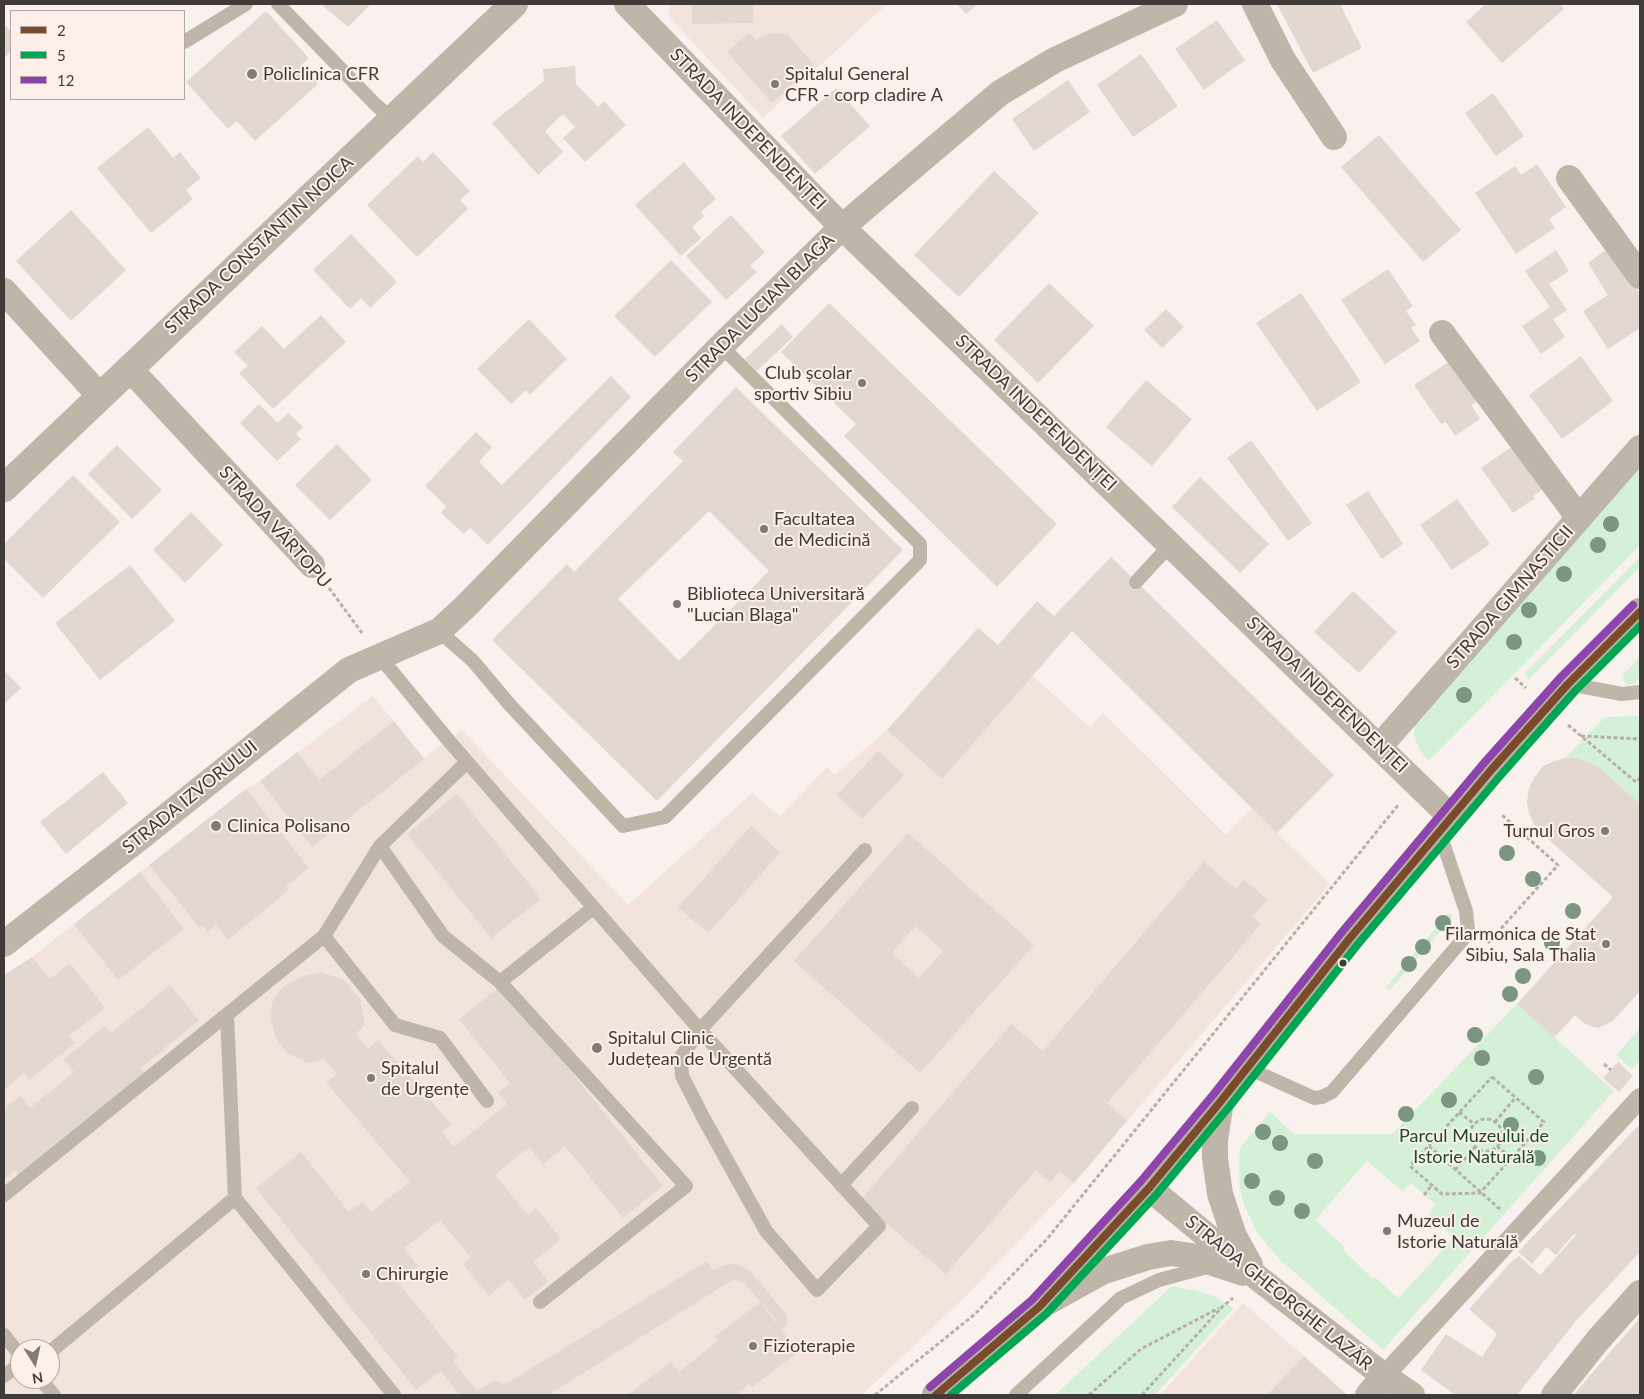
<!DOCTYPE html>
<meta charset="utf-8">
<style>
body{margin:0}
#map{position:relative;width:1644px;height:1399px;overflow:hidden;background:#f8f1ee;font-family:Lato,sans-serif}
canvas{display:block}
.frame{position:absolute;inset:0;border:5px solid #403b39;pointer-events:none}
.legend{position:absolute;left:10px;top:10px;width:175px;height:90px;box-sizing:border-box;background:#fcefea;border:1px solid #b1a7a3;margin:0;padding:6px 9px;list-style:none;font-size:15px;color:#403b39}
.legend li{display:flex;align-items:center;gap:10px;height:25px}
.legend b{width:25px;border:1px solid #b1a7a3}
.north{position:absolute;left:10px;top:1339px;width:50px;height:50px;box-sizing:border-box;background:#fcefea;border:1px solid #b1a7a3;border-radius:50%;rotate:170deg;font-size:14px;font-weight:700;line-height:20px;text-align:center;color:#403b39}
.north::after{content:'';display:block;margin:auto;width:18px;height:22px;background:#807b78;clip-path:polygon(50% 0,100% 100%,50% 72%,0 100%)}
</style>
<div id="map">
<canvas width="1644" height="1399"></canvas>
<div class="frame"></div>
<ul class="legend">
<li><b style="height:6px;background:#7a4b2a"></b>2</li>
<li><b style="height:6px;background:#00a651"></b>5</li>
<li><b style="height:6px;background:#8e44ad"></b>12</li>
</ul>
<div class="north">N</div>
</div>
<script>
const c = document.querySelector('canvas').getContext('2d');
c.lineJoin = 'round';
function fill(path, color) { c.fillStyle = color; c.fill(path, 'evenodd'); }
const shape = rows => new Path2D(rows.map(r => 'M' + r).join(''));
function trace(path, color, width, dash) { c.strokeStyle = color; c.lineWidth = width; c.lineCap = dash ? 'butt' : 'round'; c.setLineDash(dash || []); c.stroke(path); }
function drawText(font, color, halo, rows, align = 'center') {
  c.font = font + ' Lato,sans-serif'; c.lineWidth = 4; c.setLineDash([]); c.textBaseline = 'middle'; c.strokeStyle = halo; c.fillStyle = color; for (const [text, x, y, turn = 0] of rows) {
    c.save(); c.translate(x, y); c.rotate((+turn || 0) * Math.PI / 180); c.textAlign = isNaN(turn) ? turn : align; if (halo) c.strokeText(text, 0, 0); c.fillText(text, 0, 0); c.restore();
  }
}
fill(shape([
 [669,4,887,4,763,118,669,17],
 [978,628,1090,727,1103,713,1226,835,1252,808,1330,884,1074,1183,968,1294,862,1395,4,1395,4,975,32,957,246,789,260,781,373,696,424,758,462,730,628,905,752,793,780,816,827,767,835,775,887,730],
 [20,1349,50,1349,50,1379,20,1379],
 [1243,1303,1304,1356,1346,1394,1344,1395,1160,1395]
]), '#f2e3dd');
fill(shape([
 [1640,462,1640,545,1429,761,1420,750,1416,741,1414,733,1415,719],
 [1640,557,1640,567,1529,679,1524,674],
 [1640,657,1640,678,1634,684,1628,685,1623,680,1624,674],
 [1640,716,1640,804,1598,766,1577,758,1565,758,1605,717],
 [1448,913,1453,916,1390,990,1386,987],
 [1517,1004,1614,1091,1383,1350,1279,1259,1258,1234,1244,1205,1240,1189,1239,1171,1240,1148,1270,1112,1294,1134,1392,1134],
 [1367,1161,1402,1191,1411,1183,1436,1205,1428,1214,1454,1238,1398,1298,1375,1277,1373,1279,1343,1250,1345,1247,1315,1220],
 [1640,1028,1640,1060,1632,1069,1616,1055],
 [1172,1286,1198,1291,1216,1297,1234,1308,1155,1395,1055,1395]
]), '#d4f1d8');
fill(shape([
 [321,4,371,4,348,27],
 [692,4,753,4,753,23,692,24],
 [957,4,978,4,966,14],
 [1277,4,1340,4,1362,48,1313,73],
 [1486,4,1560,4,1564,9,1502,63,1466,22],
 [266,11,309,58,301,65,318,84,255,141,237,121,228,129,186,82],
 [1217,20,1245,60,1204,90,1175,49],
 [4,24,11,32,11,51,4,58],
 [749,33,756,40,765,35,775,33,787,34,814,65,772,103,727,52],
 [1141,54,1178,106,1133,137,1097,85],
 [575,66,576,84,598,107,604,101,626,125,585,162,563,138,575,127,563,114,545,131,563,152,538,175,492,123,544,81,543,69],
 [1068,80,1090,112,1034,151,1012,119],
 [836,88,870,126,815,174,781,136],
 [1493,93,1524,136,1496,156,1465,113],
 [148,127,173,158,180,152,201,178,186,190,193,199,151,233,97,168],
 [1379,135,1461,230,1423,262,1341,167],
 [433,152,470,191,460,200,468,209,417,257,367,205,418,156,423,162],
 [684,162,716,199,701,212,704,216,692,227,701,238,681,256,635,205],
 [1537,164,1566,207,1549,219,1555,228,1516,254,1475,193,1515,166,1521,175],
 [994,171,1039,213,959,297,914,255],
 [71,210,126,270,71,321,16,261],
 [731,215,765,252,750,266,757,272,726,300,686,256],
 [351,234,397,282,370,308,361,298,350,309,313,270],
 [1608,248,1640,294,1640,328,1608,349,1583,311,1608,295,1588,263],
 [1556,250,1569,271,1549,284,1567,310,1553,319,1565,337,1541,354,1522,326,1550,307,1525,271],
 [671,260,712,302,655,357,614,316],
 [1388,269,1413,306,1406,311,1416,325,1411,328,1420,341,1385,364,1341,300],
 [1049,283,1094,326,1038,383,994,340],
 [1301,293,1361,382,1317,411,1256,323],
 [829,303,1057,524,997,587,844,436,856,424,781,352],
 [1166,309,1184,327,1162,348,1144,330],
 [321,315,346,342,273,409,239,373,248,366,234,352,262,326,284,349],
 [529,319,567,359,530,395,526,390,511,404,477,369],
 [782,324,793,337,757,371,745,359],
 [1581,356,1613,401,1562,439,1529,395],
 [1453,359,1480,400,1471,405,1480,419,1455,436,1446,422,1441,424,1414,385],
 [611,376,631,397,488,545,470,528,464,534,441,513,446,506,425,486,476,432,492,447,479,462,502,485],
 [1146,380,1192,419,1152,466,1106,427],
 [736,387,903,550,657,801,492,640,567,564,574,572,683,461,673,452],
 [709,511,769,571,679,661,618,599],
 [259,404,278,423,288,413,303,427,296,434,301,439,277,461,240,423],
 [1251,440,1312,523,1288,541,1227,458],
 [1520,441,1550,484,1533,496,1535,498,1513,513,1481,468],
 [337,444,372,480,330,520,295,485],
 [117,445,162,490,132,519,88,474],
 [73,475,120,522,43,598,4,559,4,544],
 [1200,477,1269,544,1240,573,1172,507],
 [1368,491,1403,544,1382,559,1346,505],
 [1457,499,1490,544,1452,570,1420,525],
 [191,512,223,545,185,583,153,550],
 [1111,557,1334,775,1277,833,1072,631,942,779,887,730,978,628,998,645,1037,601,1054,616],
 [130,565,175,621,100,680,55,623],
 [1353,591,1397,632,1359,673,1314,632],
 [4,670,21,688,4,704],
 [394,721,424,759,312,847,260,781,297,752,319,780],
 [878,751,904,775,862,819,837,795],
 [1565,758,1577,758,1598,766,1640,804,1640,991,1613,1021,1598,1028,1593,1027,1584,1023,1575,1015,1554,1038,1517,1004,1613,897,1539,831,1534,824,1529,813,1527,802,1529,788,1535,776,1543,766,1554,761],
 [103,772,128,803,66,854,40,822],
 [246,789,309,868,286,886,289,890,228,940,216,925,208,932,202,925,200,928,149,865],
 [457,794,541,899,491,938,407,834],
 [751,826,780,853,708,933,678,907],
 [908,833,1034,945,920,1073,794,961],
 [915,926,943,951,919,978,892,953],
 [1204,862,1236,889,1244,880,1267,899,1252,917,1261,924,1107,1103,1127,1121,1074,1183,1060,1171,1050,1182,1036,1170,946,1274,860,1201,1011,1024,1043,1051],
 [140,872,184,929,118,980,74,924],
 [32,957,50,979,70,963,105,1008,69,1036,75,1043,29,1080,24,1073,4,1090,4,975],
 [321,972,344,980,360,999,365,1024,356,1034,368,1049,378,1040,451,1124,442,1132,454,1147,507,1104,498,1093,510,1083,459,1019,502,985,663,1186,623,1218,565,1146,543,1164,529,1147,495,1175,528,1215,536,1208,561,1239,533,1262,548,1281,525,1300,509,1279,489,1296,463,1264,471,1258,440,1220,404,1248,418,1266,398,1282,458,1357,453,1361,477,1391,493,1381,497,1381,504,1385,707,1261,713,1270,726,1265,734,1264,740,1265,751,1272,786,1314,788,1323,782,1330,798,1352,752,1387,749,1384,735,1395,628,1395,671,1362,679,1372,718,1341,714,1337,760,1302,775,1322,776,1320,744,1283,734,1279,548,1395,459,1395,441,1371,416,1390,256,1188,301,1152,349,1212,363,1202,371,1212,410,1182,326,1082,337,1074,324,1059,308,1063,287,1053,276,1038,271,1020,272,1003,282,988,300,977],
 [170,985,199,1020,141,1068,145,1074,20,1177,15,1170,4,1179,4,1109,20,1096,30,1108,74,1072,64,1059,105,1026,111,1033],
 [1618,1062,1633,1076,1619,1092,1603,1078],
 [1640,1124,1640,1252,1576,1321,1517,1395,1455,1395,1421,1370,1446,1334,1482,1357,1497,1334,1469,1309,1510,1263,1519,1256,1540,1275,1577,1234,1573,1235,1556,1255,1546,1247,1532,1264,1518,1252],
 [1640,1318,1640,1395,1574,1395,1586,1380],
 [1304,1356,1346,1394,1344,1395,1267,1395]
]), '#e3d7d1');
trace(shape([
 [329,588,362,633],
 [1515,678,1526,688],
 [1568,725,1636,782,1640,778],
 [1581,736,1640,739],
 [1488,943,1558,865,1502,815],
 [1604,1064,1611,1070],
 [1492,1077,1544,1122,1480,1193,1442,1194,1410,1166,1492,1077],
 [1459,1112,1474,1124],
 '1470 1135a16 16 0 1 1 32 0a16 16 0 1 1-32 0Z',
 [1495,1122,1516,1097],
 [1429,1146,1502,1211],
 [1497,1146,1511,1158],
 [1455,1170,1475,1147],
 [1424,1195,1432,1185],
 [875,1395,975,1314,1047,1239,1399,804],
 [1089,1395,1141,1349,1219,1308],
 [1142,1395,1222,1307,1233,1298]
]), '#b8b0a8', 3, [4, 2.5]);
trace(shape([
 [278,4,375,104,392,119],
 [184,42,246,4],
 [1136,582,1171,544],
 [439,631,473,661,510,705,623,826,665,817,920,560,920,544,721,346],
 [380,657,449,741,700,1030,879,1226,817,1290,766,1231,703,1117,682,1076,681,1057,700,1030,865,850],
 [1568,684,1622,694,1640,692],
 [380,846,443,936,500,982],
 [324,936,395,1025,440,1038,487,1101],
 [227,1016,235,1198,394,1395],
 [1248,1068,1314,1098,1322,1097,1332,1092,1464,938,1468,930,1466,911,1439,831],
 [841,1185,912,1108],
 [4,1195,324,936,380,846,467,762],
 [540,1302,686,1186,500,982,593,908],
 [4,1335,20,1355],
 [50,1352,235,1198],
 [4,1376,20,1364],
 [40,1379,54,1395],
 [1016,1395,1121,1298,1159,1280,1211,1266]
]), '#bfb6aa', 14);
trace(shape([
 [1384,1376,1640,1098]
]), '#bfb6aa', 20);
trace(shape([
 [627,4,842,227,1451,817],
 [1255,4,1283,60,1334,137],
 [1569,178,1640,276],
 [4,291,100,396],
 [1442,333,1579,518],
 [129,368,312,565],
 [1380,746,1640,448],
 [4,944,142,836,349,670,439,631,464,608,721,346,842,227,1000,93,1055,60,1175,4],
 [1221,1101,1215,1140,1215,1158,1220,1194,1234,1236,1250,1265],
 [1149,1188,1258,1278,1384,1376,1412,1395],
 [1048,1302,1104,1271,1148,1257,1171,1253,1191,1256,1243,1273],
 [1368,1395,1384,1376],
 [1554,1395,1598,1340,1640,1293]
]), '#bfb6aa', 26);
trace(shape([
 [4,488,514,4]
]), '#bfb6aa', 28);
trace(shape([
 [936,1395,1039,1307,1149,1188,1221,1101,1350,938,1492,769,1568,684,1640,612]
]), '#b7b0a3', 28);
trace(shape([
 [936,1395,1039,1307,1149,1188,1221,1101,1350,938,1492,769,1568,684,1640,612]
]), '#7a4b2a', 8);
trace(shape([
 [951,1395,1046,1314,1156,1195,1229,1107,1358,944,1500,776,1575,691,1640,626]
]), '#00a651', 8);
trace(shape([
 [930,1387,1032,1300,1141,1181,1213,1095,1342,932,1484,763,1561,677,1633,605]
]), '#8e44ad', 8);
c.fillStyle = '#7b9782';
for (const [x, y] of [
 [1611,524],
 [1598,545],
 [1564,574],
 [1529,610],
 [1514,642],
 [1464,695],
 [1507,853],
 [1533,879],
 [1573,911],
 [1443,923],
 [1552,943],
 [1423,947],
 [1409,964],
 [1523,976],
 [1510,994],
 [1475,1035],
 [1482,1058],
 [1536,1077],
 [1449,1100],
 [1406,1114],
 [1511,1125],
 [1263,1132],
 [1280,1143],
 [1538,1158],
 [1315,1161],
 [1252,1181],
 [1277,1198],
 [1302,1211]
]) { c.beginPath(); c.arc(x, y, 8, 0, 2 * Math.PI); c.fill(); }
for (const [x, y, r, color] of [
 [252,74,6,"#807b78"],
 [775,84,5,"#807b78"],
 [862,383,5,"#807b78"],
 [764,529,5,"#807b78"],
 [677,604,5,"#807b78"],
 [216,826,6,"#807b78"],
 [1605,831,5,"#807b78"],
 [1606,944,5,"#807b78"],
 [1343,963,4.5,"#403b39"],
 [597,1048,6,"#807b78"],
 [371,1078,5,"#807b78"],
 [1387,1231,5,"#807b78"],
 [366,1274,5,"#807b78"],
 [753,1346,5,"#807b78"]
]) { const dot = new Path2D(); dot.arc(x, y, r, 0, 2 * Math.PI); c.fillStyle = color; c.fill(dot); trace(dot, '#fcefea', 2); }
drawText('18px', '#403b39', '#fcefea', [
 ["Policlinica CFR",263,74],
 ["Spitalul General",785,74],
 ["CFR - corp cladire A",785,95],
 ["Club școlar",852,373,"right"],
 ["sportiv Sibiu",852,394,"right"],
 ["Facultatea",774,519],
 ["de Medicină",774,540],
 ["Biblioteca Universitară",687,594],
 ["\"Lucian Blaga\"",687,615],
 ["Clinica Polisano",227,826],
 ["Turnul Gros",1595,831,"right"],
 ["Filarmonica de Stat",1596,934,"right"],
 ["Sibiu, Sala Thalia",1596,955,"right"],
 ["Spitalul Clinic",608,1038],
 ["Județean de Urgentă",608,1059],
 ["Spitalul",381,1068],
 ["de Urgențe",381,1089],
 ["Muzeul de",1397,1221],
 ["Istorie Naturală",1397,1242],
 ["Chirurgie",376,1274],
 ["Fizioterapie",763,1346]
], 'left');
drawText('18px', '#403b39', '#fcefea', [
 ["STRADA INDEPENDENȚEI",748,129,46],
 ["STRADA CONSTANTIN NOICA",259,245,-43],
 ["STRADA LUCIAN BLAGA",760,308,-45],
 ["STRADA INDEPENDENȚEI",1036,413,44],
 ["STRADA VÂRTOPU",275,527,48],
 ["STRADA GIMNASTICII",1510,597,-49],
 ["STRADA INDEPENDENȚEI",1327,695,44],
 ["STRADA IZVORULUI",190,797,-39],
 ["STRADA GHEORGHE LAZĂR",1279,1293,39]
]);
drawText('18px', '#144d2a', '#fcefea', [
 ["Parcul Muzeului de",1474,1136],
 ["Istorie Naturală",1474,1157]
]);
</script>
